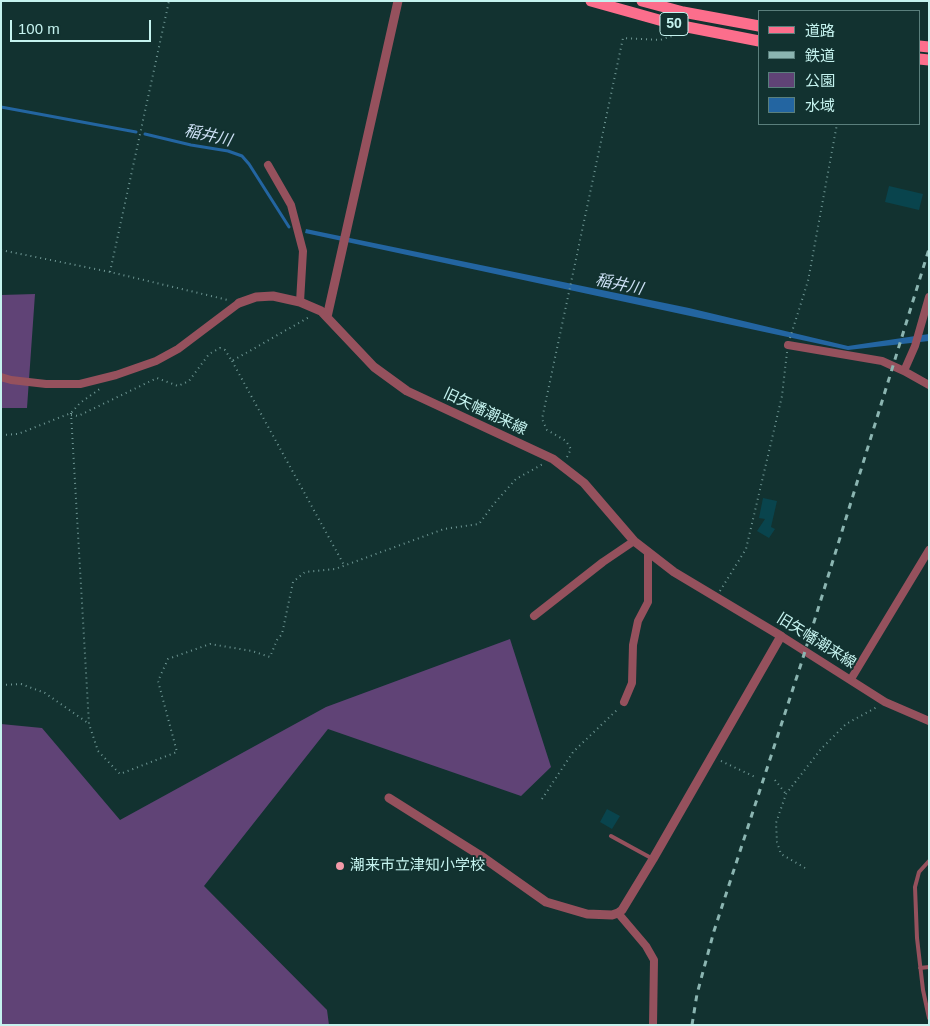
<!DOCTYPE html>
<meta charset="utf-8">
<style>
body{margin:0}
#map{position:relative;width:930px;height:1026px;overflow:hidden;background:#123230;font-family:Arial,"Noto Sans JP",sans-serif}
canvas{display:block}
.frame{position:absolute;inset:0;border:2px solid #c5f3ef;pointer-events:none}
.legend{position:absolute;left:758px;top:10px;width:162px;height:115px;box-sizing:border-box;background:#123230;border:1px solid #5a7f7c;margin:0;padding:6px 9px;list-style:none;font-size:15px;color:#c5f3ef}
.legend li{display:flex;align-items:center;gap:10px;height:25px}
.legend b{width:25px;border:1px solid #5a7f7c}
.scale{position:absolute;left:10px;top:20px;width:141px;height:22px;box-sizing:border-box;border:2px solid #c5f3ef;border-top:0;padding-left:6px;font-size:15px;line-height:18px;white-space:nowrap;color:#c5f3ef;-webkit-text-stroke:4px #123230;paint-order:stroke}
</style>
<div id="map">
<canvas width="930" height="1026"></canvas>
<div class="frame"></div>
<ul class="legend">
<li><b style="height:6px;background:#fc6e8c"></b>道路</li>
<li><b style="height:6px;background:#8bb5b1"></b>鉄道</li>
<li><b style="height:14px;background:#604376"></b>公園</li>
<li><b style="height:14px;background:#2365a1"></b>水域</li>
</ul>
<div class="scale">100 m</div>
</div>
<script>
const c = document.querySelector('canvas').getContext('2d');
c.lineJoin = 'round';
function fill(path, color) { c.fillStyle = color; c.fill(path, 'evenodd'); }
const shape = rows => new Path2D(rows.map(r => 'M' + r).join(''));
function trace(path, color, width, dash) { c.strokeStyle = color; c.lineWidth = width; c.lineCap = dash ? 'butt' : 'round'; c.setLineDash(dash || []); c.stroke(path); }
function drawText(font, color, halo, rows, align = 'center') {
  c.font = font + ' Arial,"Noto Sans JP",sans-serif'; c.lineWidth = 4; c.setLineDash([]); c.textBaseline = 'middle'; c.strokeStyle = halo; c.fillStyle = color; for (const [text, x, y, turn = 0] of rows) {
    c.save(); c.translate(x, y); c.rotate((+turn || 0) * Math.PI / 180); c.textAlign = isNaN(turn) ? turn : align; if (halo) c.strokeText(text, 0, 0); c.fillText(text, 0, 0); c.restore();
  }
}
fill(shape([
 [35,294,27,408,1,408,1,295],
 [510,639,551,767,521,796,328,729,204,886,327,1010,329,1025,1,1025,1,724,42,728,120,820,326,707]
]), '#604376');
fill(shape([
 [306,229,689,308,848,346,929,334,929,341,848,350,305,233]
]), '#2365a1');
trace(shape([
 [1,107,136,132],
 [145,134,191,145,228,151,242,156,249,164,289,227]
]), '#2365a1', 3);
fill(shape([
 [889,186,923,194,919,210,885,202],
 [763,498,777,501,771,527,775,529,769,538,757,531,765,519,759,518],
 [607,809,620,816,612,829,600,822]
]), '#09444d');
trace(shape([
 [1,250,110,272,228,300],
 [110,272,169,1],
 [790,338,808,281,837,124],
 [232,361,344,565],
 [71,413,89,724,98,751,120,774,177,752,158,681,168,659,210,644,252,651,270,657,277,640,282,634,293,582,305,572,335,569,444,529,479,524,493,505,516,479,543,464],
 [71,415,78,416,157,378,178,386,189,381,209,354,220,348,225,350,232,361,311,316],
 [1,435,18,434,71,413,80,403,101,388],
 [567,457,571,449,566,441,547,430,542,419,623,38,660,40,675,35],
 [720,591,746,549,782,396,787,352],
 [1,685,21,684,45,693,88,723],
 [721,761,755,777],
 [775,780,786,794],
 [542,799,573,752,619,708],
 [805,868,781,854,777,842,776,823,786,794,821,749,846,724,877,707]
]), '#6f9794', 2, [1, 4]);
trace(shape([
 [611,836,653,859],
 [929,861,919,872,915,887,917,938,923,990,929,1018],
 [920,968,929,967]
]), '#95515d', 4);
trace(shape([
 [268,165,291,205,303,251,300,302],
 [929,297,915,346,904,371,929,385],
 [788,345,882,361,904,371],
 [1,377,11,380,46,384,80,384,116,375,156,361,178,349,239,303],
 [534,616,603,562,634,541],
 [781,636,885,702,929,721],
 [851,679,929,550],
 [624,702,632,683,633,645,638,621,648,602,648,552],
 [618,913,646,946,654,960,653,1025]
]), '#95515d', 8);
trace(shape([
 [239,303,256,297,273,296,300,302,321,311,374,367,407,391,553,459,584,483,634,541,674,572,781,636,653,859,622,910,618,913,612,915,587,914,546,902,481,856,389,798],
 [327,317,398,1]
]), '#95515d', 9);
trace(shape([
 [591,1,677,25,759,41],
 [642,1,683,12,759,26],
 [919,46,929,47],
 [919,59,929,60]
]), '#fc6e8c', 11);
trace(shape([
 [692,1025,697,994,714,931,802,661,929,249]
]), '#8bb5b1', 3, [6, 6]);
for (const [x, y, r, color] of [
 [340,866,5,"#f39aa8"]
]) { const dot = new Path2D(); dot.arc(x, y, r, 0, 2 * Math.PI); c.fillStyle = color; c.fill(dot); trace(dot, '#123230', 2); }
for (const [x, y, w] of [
 [674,24,28]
]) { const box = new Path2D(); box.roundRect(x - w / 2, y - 11.5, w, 23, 4); c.fillStyle = '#123230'; c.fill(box); trace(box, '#c5f3ef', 1); }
drawText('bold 14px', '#c5f3ef', null, [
 ["50",674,24]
]);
drawText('15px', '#c5f3ef', '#123230', [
 ["旧矢幡潮来線",485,412,25],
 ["旧矢幡潮来線",816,641,32]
]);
drawText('15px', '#c5f3ef', '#123230', [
 ["潮来市立津知小学校",350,866]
], 'left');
drawText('italic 16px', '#cde1f5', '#123230', [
 ["稲井川",208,136,13],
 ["稲井川",619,285,12]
]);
</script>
